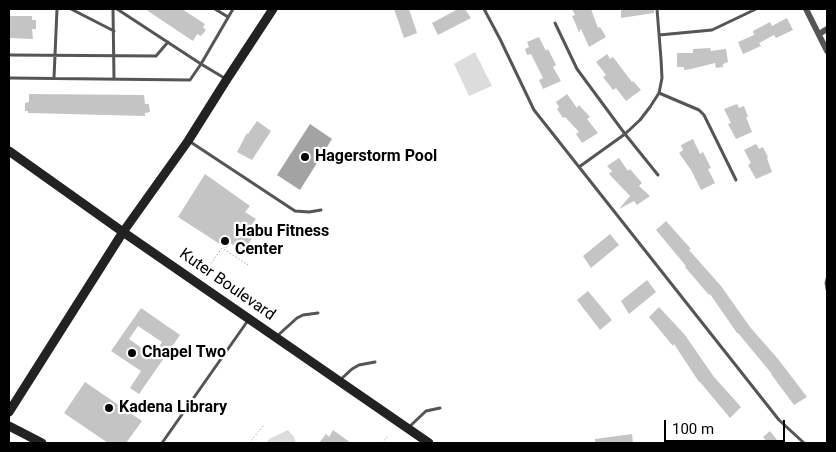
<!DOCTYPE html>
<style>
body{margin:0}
#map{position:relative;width:836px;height:452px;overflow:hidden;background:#fff;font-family:Roboto,sans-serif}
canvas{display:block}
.frame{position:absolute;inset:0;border:10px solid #000;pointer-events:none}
.scale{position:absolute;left:664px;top:420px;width:121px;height:22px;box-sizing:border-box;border:2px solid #000;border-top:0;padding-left:6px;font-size:15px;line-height:18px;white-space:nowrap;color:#000;-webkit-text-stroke:4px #fff;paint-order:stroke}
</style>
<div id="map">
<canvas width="836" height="452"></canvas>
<div class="frame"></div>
<div class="scale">100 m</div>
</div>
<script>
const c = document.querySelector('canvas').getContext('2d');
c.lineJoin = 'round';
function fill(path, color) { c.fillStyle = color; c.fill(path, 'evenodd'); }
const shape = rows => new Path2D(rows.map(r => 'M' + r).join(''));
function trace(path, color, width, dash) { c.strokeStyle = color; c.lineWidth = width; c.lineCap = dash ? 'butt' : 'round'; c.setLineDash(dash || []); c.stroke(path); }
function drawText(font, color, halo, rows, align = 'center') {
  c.font = font + ' Roboto,sans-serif'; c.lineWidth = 4.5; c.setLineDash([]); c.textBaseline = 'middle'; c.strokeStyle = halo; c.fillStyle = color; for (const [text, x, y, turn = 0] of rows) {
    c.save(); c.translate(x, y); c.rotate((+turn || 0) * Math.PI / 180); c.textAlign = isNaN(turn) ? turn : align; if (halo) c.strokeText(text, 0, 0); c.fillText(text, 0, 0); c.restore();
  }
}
fill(shape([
 [475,52,492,86,469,96,454,64],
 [288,430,294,437,296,443,266,443,269,439]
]), '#dcdcdc');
fill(shape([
 [310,124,332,139,300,190,277,175]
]), '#a3a3a3');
fill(shape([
 [145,9,182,9,205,24,203,27,206,30,201,36,197,34,193,41],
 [394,9,409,9,417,33,404,38],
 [458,9,465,9,471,18,438,35,432,23],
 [572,9,591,9,598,28,600,27,606,37,589,47,581,29,579,32,572,16,575,15],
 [621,9,654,9,654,13,621,18],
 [9,16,32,16,32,20,36,20,36,29,32,29,33,39,9,38],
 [787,18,793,30,776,38,774,35,759,43,761,46,743,54,738,42,754,35,753,31,770,22,772,26],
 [539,37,546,51,548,49,556,65,553,67,561,81,543,89,539,80,543,78,531,54,527,55,525,49,529,47,527,42],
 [710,48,711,51,726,49,728,62,723,64,723,67,716,68,715,63,691,69,684,70,684,67,677,67,677,53,693,53,693,49],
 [607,54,610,59,613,57,632,82,633,81,641,90,626,101,616,88,613,90,603,77,606,75,596,62],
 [29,94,144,95,145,104,149,104,150,112,145,113,145,116,28,113,28,111,25,111,25,103,29,102],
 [567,94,577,108,579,105,590,117,587,119,598,133,582,143,576,134,579,132,565,117,563,118,557,109,559,107,556,102],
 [737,104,739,108,744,106,748,117,746,117,752,132,736,139,728,124,731,123,724,109],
 [257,121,271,131,252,160,237,152,247,133,248,134],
 [693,139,700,154,703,152,711,168,708,169,715,183,701,190,691,170,679,153,683,150,681,145],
 [756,144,759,149,763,147,768,157,767,158,772,172,756,179,748,165,751,163,744,150],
 [619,158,628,171,630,169,642,183,639,186,650,196,637,205,634,201,619,209,630,196,609,174,612,171,607,166],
 [205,174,250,206,245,212,256,219,246,232,253,237,243,251,230,243,226,248,178,217],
 [666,221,691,249,689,250,721,286,750,327,778,359,807,397,794,405,771,374,772,374,738,333,737,333,710,294,709,295,685,267,686,266,656,230],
 [610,234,619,245,591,268,583,256],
 [647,280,656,292,629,314,621,301],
 [588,291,612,320,600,330,577,300],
 [659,307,685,335,714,377,741,407,730,418,700,382,699,382,674,344,673,346,649,317],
 [141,308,180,335,139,394,130,388,141,371,111,351],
 [138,326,162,342,153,356,129,339],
 [85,382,142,421,126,443,108,443,64,413],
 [333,430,351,443,319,443,326,434,329,437],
 [770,431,777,440,772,443,768,443,763,437],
 [632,434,633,443,595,443,595,439]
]), '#c4c4c4');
trace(shape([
 [207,269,222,248,248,265],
 [249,443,264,425],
 [382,443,387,437]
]), '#777', 1, [1, 2.5]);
trace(shape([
 [71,9,114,31],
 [113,9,114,79],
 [117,9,201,64,226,79],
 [215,9,228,17],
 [484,9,500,39,534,110,779,420,804,443],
 [555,23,577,69,625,134,658,175],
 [659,35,712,30,756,9],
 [9,55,156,56,168,42],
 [9,78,190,80,201,64,233,9],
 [54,78,57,9],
 [659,93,699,110,704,115,736,180],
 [189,141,295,211,309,212,321,210],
 [579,167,625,134,640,120,650,107,659,93,662,78,661,59,657,9],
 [827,279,826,283,827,289],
 [276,337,297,318,303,315,318,313],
 [339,381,352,369,359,365,375,362],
 [408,428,426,411,440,408],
 [162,443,249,319]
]), '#555', 3);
trace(shape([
 [806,9,827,51],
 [819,34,827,29]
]), '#555', 6);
trace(shape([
 [9,151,123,232,429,443],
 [9,412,123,232,188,141,227,79,273,9],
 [9,426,42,443]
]), '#222', 9);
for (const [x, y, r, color] of [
 [305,157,5,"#000"],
 [225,241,5,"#000"],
 [132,353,5,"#000"],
 [109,408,5,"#000"]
]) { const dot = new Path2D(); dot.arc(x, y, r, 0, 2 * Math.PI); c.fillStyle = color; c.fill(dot); trace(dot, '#fff', 2); }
drawText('bold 16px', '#000', '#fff', [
 ["Hagerstorm Pool",315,157],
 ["Habu Fitness",235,232],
 ["Center",235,250],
 ["Chapel Two",142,353],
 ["Kadena Library",119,408]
], 'left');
drawText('16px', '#000', '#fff', [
 ["Kuter Boulevard",227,285,35]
]);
</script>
